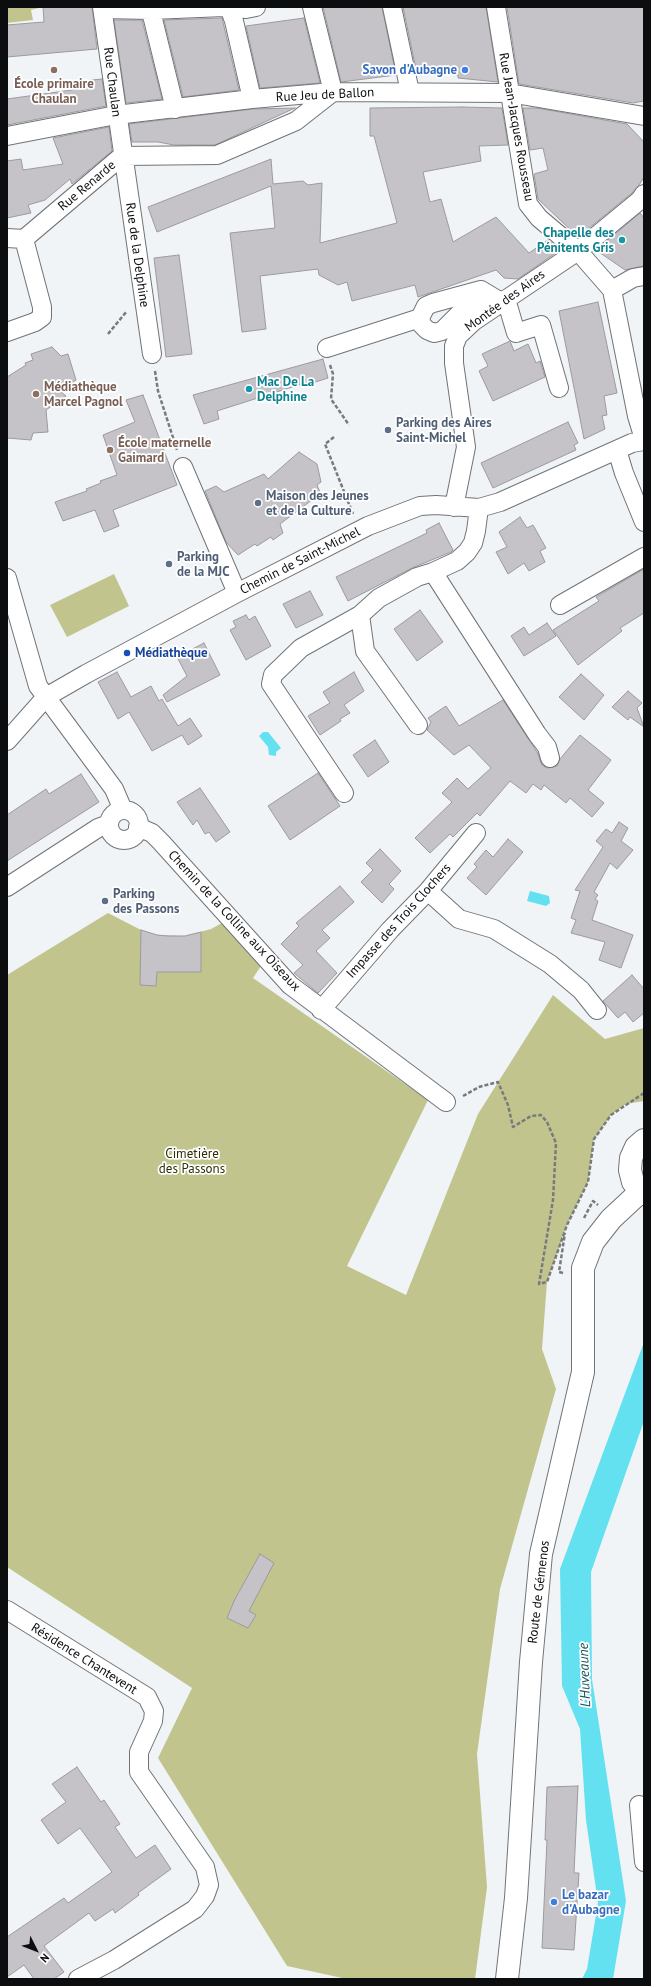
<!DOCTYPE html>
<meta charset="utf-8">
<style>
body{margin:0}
#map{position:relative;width:651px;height:1986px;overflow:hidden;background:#f0f4f7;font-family:"PT Sans",sans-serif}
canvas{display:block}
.frame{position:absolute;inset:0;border:8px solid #0c0d0f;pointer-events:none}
.north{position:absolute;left:16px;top:1930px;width:40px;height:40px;-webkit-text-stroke:3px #fff;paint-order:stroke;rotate:132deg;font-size:11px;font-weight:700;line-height:16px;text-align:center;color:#0c0d0f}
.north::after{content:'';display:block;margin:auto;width:14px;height:18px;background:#0c0d0f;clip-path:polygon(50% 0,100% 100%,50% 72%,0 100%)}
</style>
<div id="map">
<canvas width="651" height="1986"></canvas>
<div class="frame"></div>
<div class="north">N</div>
</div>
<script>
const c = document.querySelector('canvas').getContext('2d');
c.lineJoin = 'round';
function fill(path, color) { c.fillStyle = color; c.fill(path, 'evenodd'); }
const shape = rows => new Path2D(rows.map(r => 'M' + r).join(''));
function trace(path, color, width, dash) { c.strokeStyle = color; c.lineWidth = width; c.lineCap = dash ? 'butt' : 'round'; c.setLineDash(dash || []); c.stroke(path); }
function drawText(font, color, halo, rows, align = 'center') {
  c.font = font + ' "PT Sans",sans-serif'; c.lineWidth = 3.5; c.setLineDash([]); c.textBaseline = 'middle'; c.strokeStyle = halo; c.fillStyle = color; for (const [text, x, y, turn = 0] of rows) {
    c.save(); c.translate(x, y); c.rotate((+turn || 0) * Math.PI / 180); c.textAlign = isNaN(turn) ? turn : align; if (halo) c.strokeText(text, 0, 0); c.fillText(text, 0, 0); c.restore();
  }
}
fill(shape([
 [7,7,39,7,39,8,31,10,33,20,7,23],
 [114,574,129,606,67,637,50,605],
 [108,913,141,930,157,935,185,936,211,929,222,923,261,966,253,978,428,1100,347,1266,406,1295,478,1114,553,995,605,1039,644,1028,644,1101,626,1104,611,1115,594,1139,588,1182,567,1225,547,1282,542,1349,556,1389,500,1589,477,1754,487,1887,475,1979,347,1979,287,1966,158,1758,192,1688,7,1567,7,975]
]), '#c1c58d');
fill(shape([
 [263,732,268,732,281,748,276,752,276,756,269,755,268,747,259,736],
 [530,891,549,896,550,903,546,906,527,901],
 [644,1342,644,1421,591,1572,592,1679,626,1901,613,1979,582,1979,587,1969,598,1903,586,1820,580,1729,562,1686,560,1569]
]), '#64e1f0');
const building = shape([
 [43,7,92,7,97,49,7,57,7,25,44,22,43,7],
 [323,7,382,7,396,75,341,82,323,7],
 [403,7,486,7,498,82,458,78,458,75,442,73,417,74,403,7],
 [507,7,644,7,644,101,633,103,519,84,507,7],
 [222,18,239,90,183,97,164,20,222,18],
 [304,18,320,83,260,88,246,26,304,18],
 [114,20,142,20,162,99,126,103,114,20],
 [102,79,106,106,7,125,7,99,72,90,72,82,102,79],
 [462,107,502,108,508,145,479,146,481,161,423,172,430,202,441,199,453,242,496,217,529,253,548,240,550,241,557,252,518,279,504,278,496,270,418,297,415,285,352,301,347,282,338,285,319,275,318,269,260,276,266,329,242,332,230,233,275,228,271,186,157,232,148,207,271,159,273,184,303,181,308,185,322,183,320,243,397,223,374,136,370,136,370,108,462,107],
 [295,108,215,145,174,145,158,142,132,142,129,124,253,109,295,108],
 [523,108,537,108,627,124,644,142,644,177,639,185,632,193,578,237,538,199,534,174,548,170,543,148,530,150,523,108],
 [109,127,112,151,72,184,70,179,45,200,28,205,31,213,7,218,7,161,21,159,23,170,63,164,53,138,109,127],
 [640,213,644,218,644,266,625,270,596,250,640,213],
 [179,255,192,354,166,357,154,258,179,255],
 [598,302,617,393,604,396,607,415,602,416,605,429,584,439,559,311,598,302],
 [510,341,514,351,528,344,536,363,540,361,545,377,493,401,479,371,488,366,482,354,510,341],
 [52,347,61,356,68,354,76,380,60,391,66,396,46,410,48,432,33,433,31,440,7,438,7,377,26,365,25,363,33,360,31,354,52,347],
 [323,359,328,378,309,384,308,382,217,411,219,419,204,424,193,395,323,359],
 [143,395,177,485,113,510,119,526,104,532,95,510,63,521,55,502,87,491,86,489,101,483,100,481,117,475,103,435,135,422,126,400,143,395],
 [568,422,578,443,574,445,576,450,493,488,481,463,568,422],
 [299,452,317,464,321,482,317,485,320,492,311,498,312,500,280,524,283,533,273,540,271,537,257,546,255,544,238,555,226,542,205,491,216,486,224,492,264,474,268,479,299,452],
 [520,517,527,528,533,525,546,548,540,551,545,562,529,571,524,563,508,574,496,552,507,547,499,532,520,517],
 [439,523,453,550,451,552,412,568,348,601,336,577,427,533,426,530,439,523],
 [644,569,644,613,620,628,622,631,578,665,553,630,599,601,596,597,644,569],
 [310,591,323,615,296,628,283,604,310,591],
 [420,610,443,642,417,661,394,629,420,610],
 [246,615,249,620,255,616,271,646,246,660,230,630,236,627,233,621,246,615],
 [547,623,556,636,524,656,511,636,524,627,529,635,547,623],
 [204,643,220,675,167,702,163,695,187,676,177,657,204,643],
 [117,672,131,697,151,686,159,701,162,699,178,726,190,718,202,736,188,745,182,735,152,751,129,712,118,719,98,682,117,672],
 [354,672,364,691,344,705,350,713,340,719,341,721,320,735,308,716,330,703,323,692,354,672],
 [581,674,604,695,584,720,559,697,581,674],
 [628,691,642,703,637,708,644,727,630,717,628,720,612,707,628,691],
 [503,700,537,752,542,765,547,768,557,766,560,759,580,735,611,760,588,790,604,803,592,817,570,798,566,803,544,785,541,790,533,784,526,793,510,781,480,816,477,813,453,837,450,834,430,853,415,838,452,802,442,793,457,778,468,789,491,768,469,745,454,755,427,730,431,722,428,718,446,706,459,726,503,700],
 [375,740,389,762,368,777,353,755,375,740],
 [318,773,340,806,290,840,268,806,318,773],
 [81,774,99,802,7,861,7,815,46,789,49,794,81,774],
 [200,788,230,832,216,842,209,832,205,834,197,820,193,825,177,802,200,788],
 [619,822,628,828,621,841,633,850,617,869,610,863,594,892,598,895,595,899,598,901,592,920,633,935,621,968,599,960,605,942,571,933,576,920,571,918,580,891,575,890,603,847,596,841,606,829,612,833,619,822],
 [508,839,523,852,486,895,467,878,477,867,474,864,486,850,493,857,508,839],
 [380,849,401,871,389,884,394,889,382,903,361,882,373,870,366,863,380,849],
 [340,886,354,902,322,930,330,938,316,951,337,973,318,993,294,973,303,965,281,944,299,926,296,923,340,886],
 [141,930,157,935,168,936,185,936,201,932,201,972,157,972,156,986,140,985,141,930],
 [632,975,644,989,644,1013,633,1022,625,1012,618,1018,603,1001,632,975],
 [260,1554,274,1563,249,1611,256,1615,248,1628,227,1618,235,1599,260,1554],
 [77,1767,101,1802,104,1800,120,1824,115,1827,136,1858,155,1845,171,1869,138,1893,139,1895,115,1913,113,1909,95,1921,89,1913,44,1946,64,1972,54,1979,34,1979,24,1965,7,1977,7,1937,64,1898,68,1903,112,1872,80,1828,58,1844,41,1820,66,1802,52,1784,77,1767],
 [578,1786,574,1873,579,1873,574,1950,542,1948,547,1840,545,1840,547,1787,578,1786]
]);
fill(building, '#c5c3c8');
trace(building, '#9c9a9e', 1);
const minor = shape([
 [102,7,152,354],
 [150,7,175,109],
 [229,7,234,21,252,99],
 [231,7,246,9,256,7],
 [312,7,333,92],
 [392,7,410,92],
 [496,7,528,204,539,218,578,251,612,290,637,416,644,439],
 [103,9,151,10,224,7],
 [7,136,116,115,252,99,333,92,509,93,644,116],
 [7,238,24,239],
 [612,290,633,278,644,276],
 [506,299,516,333,541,325,559,388],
 [490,310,466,307,442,331,434,333,427,330,422,325,420,318,426,306,433,303,481,290,501,302],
 [7,332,35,322,42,317,42,307,24,239,122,156,217,155,296,121,333,92],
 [327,348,420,318],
 [617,450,624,473,644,522],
 [183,467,237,593],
 [454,507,466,447,454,363,454,346,458,336,474,321,578,251,640,200,644,194],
 [433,572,537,734,547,747,550,758],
 [7,578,38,686,114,789,123,810],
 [560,605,644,557],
 [418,725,365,651,360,615,379,598,417,577,433,572,457,561,467,552,473,543,476,531,479,508],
 [7,741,46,697,86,674,237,593,368,526,420,506,436,505,479,508,500,502,632,443,644,441],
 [344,793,271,684,273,675,301,648,360,615],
 '109 825a15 15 0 1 1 30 0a15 15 0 1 1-30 0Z',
 [138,827,152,833,161,842,290,985,446,1102],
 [7,887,98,828,109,824],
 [428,891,459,919,494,929,550,964,581,990,597,1010],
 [321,1010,390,930,428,891,476,833],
 [7,1610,147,1697,154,1711,153,1721,139,1752,139,1772,205,1867,209,1885,205,1896,195,1909,114,1960,78,1979],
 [639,1805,644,1862]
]);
const major = shape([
 [644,1140,636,1147,631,1158,630,1170,633,1182,644,1194],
 [507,1979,516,1898,531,1662,541,1554,583,1372,583,1268,593,1242,611,1219,640,1192]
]);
trace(minor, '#717477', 20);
trace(major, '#717477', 24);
trace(shape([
 [108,334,127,311],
 [330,365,333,374,331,399,349,425],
 [155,371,158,391,177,450],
 [334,437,325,444,353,514],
 [463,1096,479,1087,498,1082,508,1105,513,1127,531,1116,541,1115,547,1122,556,1143,553,1200,539,1284,547,1282,567,1225,588,1182,594,1139,611,1115,644,1093],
 [584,1218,593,1201,598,1205],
 [563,1273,559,1272,565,1233]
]), '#787a7d', 2.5, [4, 2]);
trace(minor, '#fff', 18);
trace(major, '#fff', 22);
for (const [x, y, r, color] of [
 [54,70,4,"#8d6e63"],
 [465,70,4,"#3f7fe0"],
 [622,240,4,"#0f9aa8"],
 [249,389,4,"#0f9aa8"],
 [36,394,4,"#8d6e63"],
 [388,430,4,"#5c6f8a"],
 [110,450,4,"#8d6e63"],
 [258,503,4,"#5c6f8a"],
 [169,564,4,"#5c6f8a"],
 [127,653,4,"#1a4fb4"],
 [105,901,4,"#5c6f8a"],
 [554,1902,4,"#3f7fe0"]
]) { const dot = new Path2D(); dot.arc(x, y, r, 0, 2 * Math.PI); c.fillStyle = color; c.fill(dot); trace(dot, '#fff', 1.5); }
drawText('bold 13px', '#366cbe', '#fff', [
 ["Savon d'Aubagne",457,70],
 ["Le bazar",562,1895,"left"],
 ["d'Aubagne",562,1910,"left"]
], 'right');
drawText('13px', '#0c0d0f', '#fff', [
 ["Rue Chaulan",112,82,83],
 ["Rue Jeu de Ballon",325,95,-3],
 ["Rue Jean-Jacques Rousseau",516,127,80],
 ["Rue Renarde",87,186,-40],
 ["Rue de la Delphine",137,255,82],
 ["Montée des Aires",505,301,-36],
 ["Chemin de Saint-Michel",300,561,-27],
 ["Chemin de la Colline aux Oiseaux",234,921,47],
 ["Impasse des Trois Clochers",399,921,-48],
 ["Route de Gémenos",539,1592,-83],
 ["Résidence Chantevent",84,1659,32]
]);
drawText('bold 13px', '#785e54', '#fff', [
 ["École primaire",54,84,"center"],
 ["Chaulan",54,99,"center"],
 ["Médiathèque",44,387],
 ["Marcel Pagnol",44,402],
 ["École maternelle",118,443],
 ["Gaimard",118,458]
], 'left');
drawText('bold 13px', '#0d838f', '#fff', [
 ["Chapelle des",614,233],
 ["Pénitents Gris",614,248],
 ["Mac De La",257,382,"left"],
 ["Delphine",257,397,"left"]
], 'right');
drawText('bold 13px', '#4e5e75', '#fff', [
 ["Parking des Aires",396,423],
 ["Saint-Michel",396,438],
 ["Maison des Jeunes",266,496],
 ["et de la Culture",266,511],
 ["Parking",177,557],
 ["de la MJC",177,572],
 ["Parking",113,894],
 ["des Passons",113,909]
], 'left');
drawText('bold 13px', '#164399', '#fff', [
 ["Médiathèque",135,653]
], 'left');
drawText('13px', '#2d2f07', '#fff', [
 ["Cimetière",192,1154],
 ["des Passons",192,1169]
]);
drawText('italic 14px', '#21575d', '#fff', [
 ["L'Huveaune",585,1675,-92]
]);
</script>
